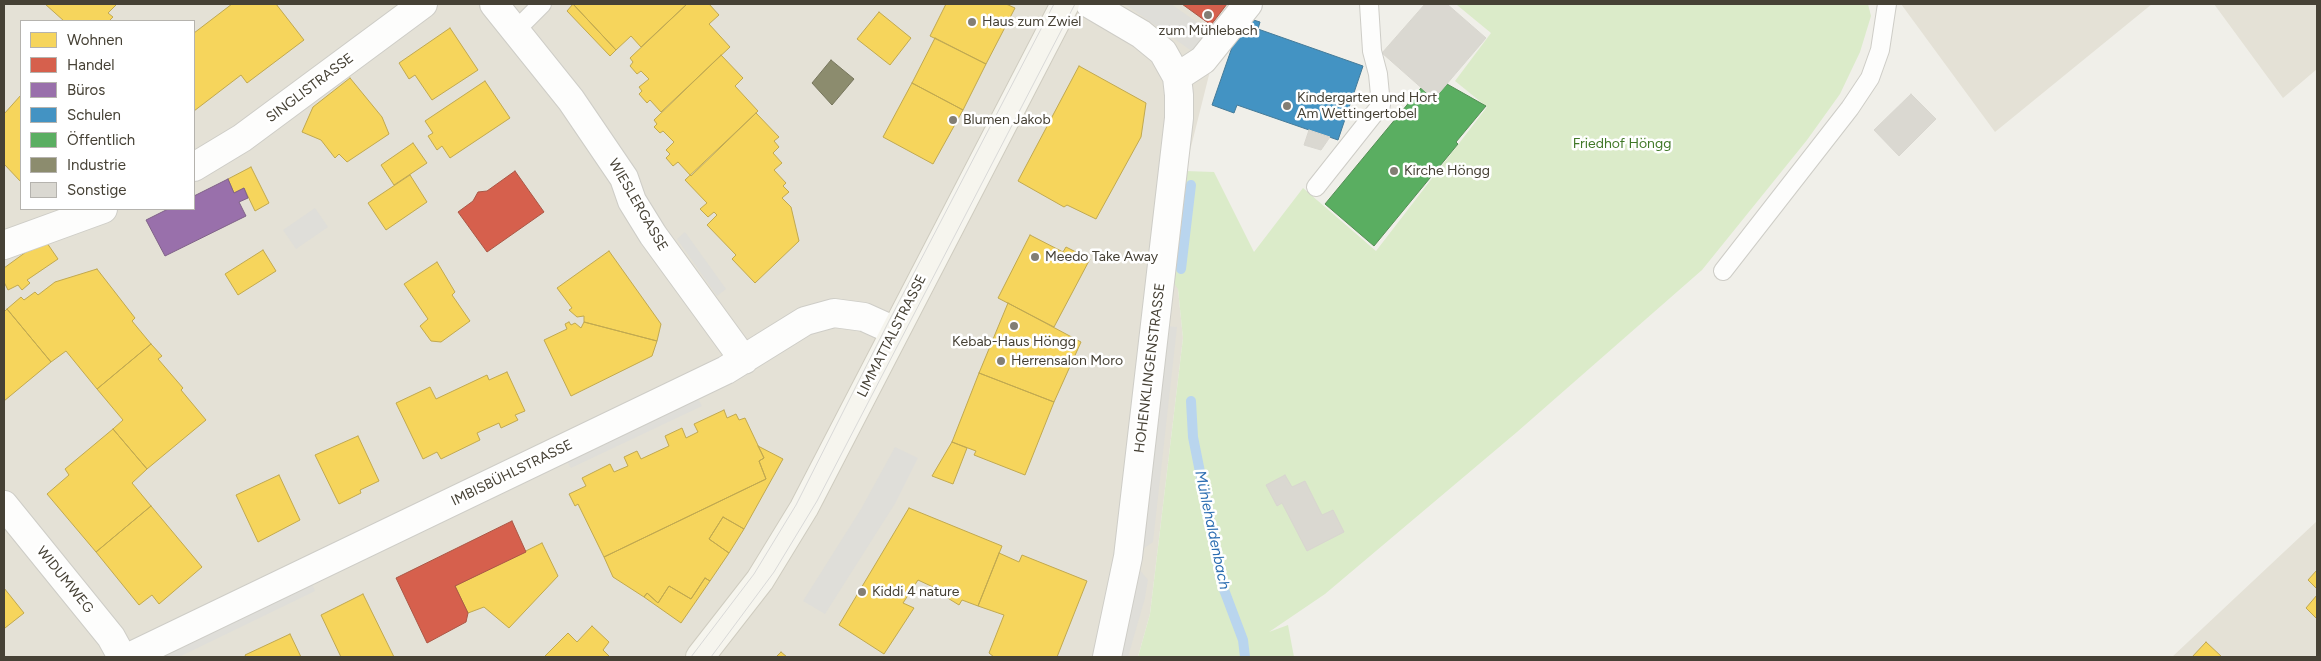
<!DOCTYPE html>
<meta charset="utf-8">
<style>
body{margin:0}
#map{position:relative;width:2321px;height:661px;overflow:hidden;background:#f0efe9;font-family:Figtree,sans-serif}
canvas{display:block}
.frame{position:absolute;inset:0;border:5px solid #464135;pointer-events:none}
.legend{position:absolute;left:20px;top:20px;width:175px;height:190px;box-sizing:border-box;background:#fff;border:1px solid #b5b3ae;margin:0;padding:6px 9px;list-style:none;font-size:15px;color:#464135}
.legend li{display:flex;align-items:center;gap:10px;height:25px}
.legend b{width:25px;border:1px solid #b5b3ae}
</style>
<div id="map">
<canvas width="2321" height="661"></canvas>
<div class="frame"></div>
<ul class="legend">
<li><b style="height:14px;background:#f6d55c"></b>Wohnen</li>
<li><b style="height:14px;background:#d6604d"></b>Handel</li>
<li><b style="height:14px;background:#9970ab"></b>Büros</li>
<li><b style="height:14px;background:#4393c3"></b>Schulen</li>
<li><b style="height:14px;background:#5aae61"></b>Öffentlich</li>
<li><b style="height:14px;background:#8c8c6e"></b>Industrie</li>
<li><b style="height:14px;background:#dad8d1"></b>Sonstige</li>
</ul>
</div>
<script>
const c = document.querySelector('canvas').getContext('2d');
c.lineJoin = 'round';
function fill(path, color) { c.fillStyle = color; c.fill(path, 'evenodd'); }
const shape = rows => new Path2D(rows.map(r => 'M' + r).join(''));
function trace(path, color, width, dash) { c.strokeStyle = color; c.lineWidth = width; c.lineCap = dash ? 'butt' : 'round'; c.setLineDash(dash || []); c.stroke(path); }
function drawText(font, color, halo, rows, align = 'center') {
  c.font = font + ' Figtree,sans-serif'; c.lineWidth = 5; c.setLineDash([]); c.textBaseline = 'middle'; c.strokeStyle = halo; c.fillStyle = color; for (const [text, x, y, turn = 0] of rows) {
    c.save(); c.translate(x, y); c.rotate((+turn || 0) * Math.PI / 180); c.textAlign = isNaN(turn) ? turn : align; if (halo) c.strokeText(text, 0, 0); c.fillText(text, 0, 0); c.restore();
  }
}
fill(shape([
 [4,4,1259,4,1212,63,1185,171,1178,289,1183,338,1150,614,1138,657,4,657],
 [21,21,194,21,194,209,21,209],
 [1901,4,2152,4,1995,132],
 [2214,4,2317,4,2317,69,2283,98],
 [2317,521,2317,657,2172,657]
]), '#e4e1d6');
fill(shape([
 [1459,4,1868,4,1871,16,1860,52,1840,94,1807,140,1702,270,1517,432,1325,594,1269,632,1288,625,1294,657,1138,657,1150,614,1183,338,1178,289,1173,282,1185,171,1214,172,1254,252,1303,188,1376,251,1487,107,1455,81,1491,33,1457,5]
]), '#dbebc9');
fill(shape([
 [1125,4,1171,4,1211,32,1196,54],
 [315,208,328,227,296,249,283,230],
 [685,232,726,289,717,296,677,239],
 [1166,326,1177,327,1153,542,1140,551],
 [697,397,702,406,571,468,566,459],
 [895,447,918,458,896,502,825,614,803,601,861,509],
 [1139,569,1148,580,1145,598,1128,657,1117,657,1129,620],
 [311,582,315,591,179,657,155,657]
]), '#dfded9');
const homes = shape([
 [45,4,117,4,108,13,113,17,109,21,64,21,45,4],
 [232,4,276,4,304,40,247,83,241,75,194,111,194,33,232,4],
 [573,4,687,4,641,47,631,36,616,50,573,4],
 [573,4,616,50,610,56,567,11,573,4],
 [687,4,709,4,719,15,709,24,730,47,661,112,650,100,647,103,639,94,642,91,639,87,649,79,641,71,637,74,630,66,633,62,630,58,687,4],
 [946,4,1006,4,1015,8,986,64,930,36,946,4],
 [879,12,911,38,890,65,857,39,879,12],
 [450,28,478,70,432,100,415,75,409,79,399,63,450,28],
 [935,38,986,64,963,110,912,83,935,38],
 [721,55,743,78,735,86,758,111,691,176,678,162,673,166,666,158,670,154,666,150,674,142,663,131,660,133,654,127,657,124,654,120,721,55],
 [1079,66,1146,103,1141,137,1096,219,1067,205,1064,207,1018,181,1079,66],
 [350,78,382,117,389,134,347,162,339,154,335,158,321,140,302,132,313,107,350,78],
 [485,81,510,118,450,158,442,146,437,150,428,136,433,133,425,121,485,81],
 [912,83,963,110,933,164,883,137,912,83],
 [21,95,21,182,4,164,4,114,21,95],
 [756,113,779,137,774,141,779,147,773,153,782,163,774,170,786,183,783,186,789,192,782,198,791,207,799,241,755,283,732,259,736,255,707,225,717,215,714,212,708,217,700,209,707,203,685,180,756,113],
 [413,143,427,163,394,185,381,165,413,143],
 [251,167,269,203,255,211,244,188,234,193,228,179,251,167],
 [410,175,427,202,386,230,368,203,410,175],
 [1030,235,1063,252,1066,247,1090,259,1054,327,998,298,1030,235],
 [47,243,58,259,27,280,30,283,22,290,18,285,8,290,4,282,4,268,26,252,47,243],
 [263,250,276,271,238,295,225,274,263,250],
 [609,251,661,324,657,341,584,322,584,316,577,317,569,310,572,308,557,288,609,251],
 [437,262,455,292,452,295,470,321,441,342,431,341,420,326,428,319,404,284,437,262],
 [97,269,135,318,132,321,151,344,97,389,66,351,51,362,7,309,21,297,24,300,35,292,38,295,55,282,97,269],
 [1008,303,1081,342,1054,402,979,373,1008,303],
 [7,309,51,362,4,401,4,312,7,309],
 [569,322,571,325,575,323,581,328,584,322,657,341,652,356,571,396,544,340,567,329,565,324,569,322],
 [151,344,162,356,158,359,183,388,181,390,206,420,147,469,113,429,123,420,97,389,151,344],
 [507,372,525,411,515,415,518,420,501,428,499,423,477,433,480,440,441,459,437,452,423,459,396,403,430,387,436,399,487,375,489,380,507,372],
 [979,373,1054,402,1025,475,974,455,976,451,952,442,979,373],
 [724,410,727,418,736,414,739,420,745,418,764,458,759,461,766,479,604,557,578,504,575,506,569,494,586,486,582,478,610,464,614,472,628,466,624,457,637,451,641,459,669,446,665,436,682,428,686,438,698,432,694,424,724,410],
 [113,429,147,469,132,483,151,506,96,552,47,494,69,475,65,469,113,429],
 [358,436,379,481,360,490,361,493,339,504,315,455,358,436],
 [952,442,967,448,953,484,932,476,952,442],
 [758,446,783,459,744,529,723,517,709,539,729,553,710,581,705,578,691,599,669,586,658,603,647,593,644,597,613,577,604,557,766,479,759,461,764,458,758,446],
 [279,475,300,520,258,542,236,495,279,475],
 [151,506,202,567,159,604,152,595,139,605,96,552,151,506],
 [909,508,1002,546,978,606,962,600,959,605,946,597,946,593,918,580,903,603,914,608,884,654,839,625,909,508],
 [723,517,744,529,729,553,709,539,723,517],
 [542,543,558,576,509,628,484,607,468,613,455,586,542,543],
 [999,553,1019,562,1022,555,1087,581,1057,657,994,657,989,653,1004,615,978,606,999,553],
 [2317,570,2317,589,2308,580,2317,570],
 [705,578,710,581,681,623,644,597,647,593,658,603,669,586,691,599,705,578],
 [4,588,24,613,5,628,4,627,4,588],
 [363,594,394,657,341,657,321,615,363,594],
 [2317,595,2317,619,2306,608,2317,595],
 [592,626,609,642,603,650,610,657,544,657,568,633,577,642,592,626],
 [290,634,301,657,246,657,245,655,290,634],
 [2206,642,2222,657,2192,657,2206,642],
 [781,652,787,657,776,657,781,652]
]);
fill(homes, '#f6d55c');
trace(homes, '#c1a950', 1);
const shops = shape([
 [1182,4,1227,4,1211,25,1182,4],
 [515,171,544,212,487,252,458,212,473,201,478,192,487,191,515,171],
 [512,521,526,552,455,586,468,613,466,622,427,643,396,578,512,521]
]);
fill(shops, '#d6604d');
trace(shops, '#ab5746', 1);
const offices = shape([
 [228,179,234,193,244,188,248,198,239,202,246,216,165,256,146,220,168,209,194,209,194,196,228,179]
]);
fill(offices, '#9970ab');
trace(offices, '#806288', 1);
const schools = shape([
 [1247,18,1260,22,1258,29,1363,66,1338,140,1237,105,1234,113,1212,105,1238,30,1247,18]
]);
fill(schools, '#4393c3');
trace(schools, '#447a98', 1);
const public = shape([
 [1447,84,1486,106,1456,142,1458,144,1374,246,1325,204,1421,88,1434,99,1447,84]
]);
fill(public, '#5aae61');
trace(public, '#548d54', 1);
const industry = shape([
 [831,60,854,79,832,105,812,83,831,60]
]);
fill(industry, '#8c8c6e');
trace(industry, '#77765d', 1);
trace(shape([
 [1181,269,1191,185],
 [1191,401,1193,437,1223,587,1243,640,1245,657]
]), '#b9d5ee', 10);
const building = shape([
 [1425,4,1447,4,1486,38,1434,99,1382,53,1425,4],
 [1911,94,1936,119,1899,156,1874,130,1911,94],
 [1309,130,1330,137,1321,150,1304,145,1309,130],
 [1285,475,1292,487,1305,481,1322,515,1333,510,1344,532,1307,551,1282,503,1277,506,1266,485,1285,475]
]);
fill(building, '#dad8d1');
trace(building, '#d8d6cf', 1);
const lane = shape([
 [516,30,542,4],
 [1316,187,1381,105,1378,74,1372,51,1369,4],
 [1723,271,1850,108,1870,78,1880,50,1887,4]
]);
const street = shape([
 [494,4,571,100,624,178,632,201,653,235,744,360],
 [1090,4,1141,34,1163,52,1177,77,1179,95,1179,118,1128,557,1107,657],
 [1177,77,1203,60,1248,4],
 [194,167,242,138,423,4],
 [4,245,103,209],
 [4,505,111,637,122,657],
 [129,657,726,370,805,321,834,313,864,317,895,331]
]);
const secondary = shape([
 [700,657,760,580,804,508,1065,4]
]);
trace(lane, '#cecdc7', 20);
trace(street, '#cecdc7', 30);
trace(secondary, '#cfccc0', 30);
trace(lane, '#fdfdfc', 18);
trace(street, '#fdfdfc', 28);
trace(secondary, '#f6f5ee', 28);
trace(shape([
 [691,657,754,574,796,505,890,319,1054,4],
 [711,657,774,572,817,501,1075,4]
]), '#d9d9d8', 1);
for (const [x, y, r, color] of [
 [1208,15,5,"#827e74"],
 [972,22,5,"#827e74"],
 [1287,106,5,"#827e74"],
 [953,120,5,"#827e74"],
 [1394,171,5,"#827e74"],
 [1035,257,5,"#827e74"],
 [1014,326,5,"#827e74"],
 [1001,361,5,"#827e74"],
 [862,592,5,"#827e74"]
]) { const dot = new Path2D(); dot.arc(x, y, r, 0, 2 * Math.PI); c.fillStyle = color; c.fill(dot); trace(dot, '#fff', 2); }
drawText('14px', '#464135', '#fff', [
 ["Haus zum Zwiel",982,22],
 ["zum Mühlebach",1208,31,"center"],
 ["Kindergarten und Hort",1297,98],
 ["Am Wettingertobel",1297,114],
 ["Blumen Jakob",963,120],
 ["Kirche Höngg",1404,171],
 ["Meedo Take Away",1045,257],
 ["Kebab-Haus Höngg",1014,342,"center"],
 ["Herrensalon Moro",1011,361],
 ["Kiddi 4 nature",872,592]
], 'left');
drawText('14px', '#464135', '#fff', [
 ["SINGLISTRASSE",310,88,-37],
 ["WIESLERGASSE",638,205,60],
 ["LIMMATTALSTRASSE",892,336,-63],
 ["HOHENKLINGENSTRASSE",1150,368,-83],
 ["IMBISBÜHLSTRASSE",512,473,-26],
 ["WIDUMWEG",65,580,51]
]);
drawText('14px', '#407828', '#fff', [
 ["Friedhof Höngg",1622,144]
]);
drawText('italic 15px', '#2e6fb2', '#fff', [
 ["Mühlehaldenbach",1212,530,78]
]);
</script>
